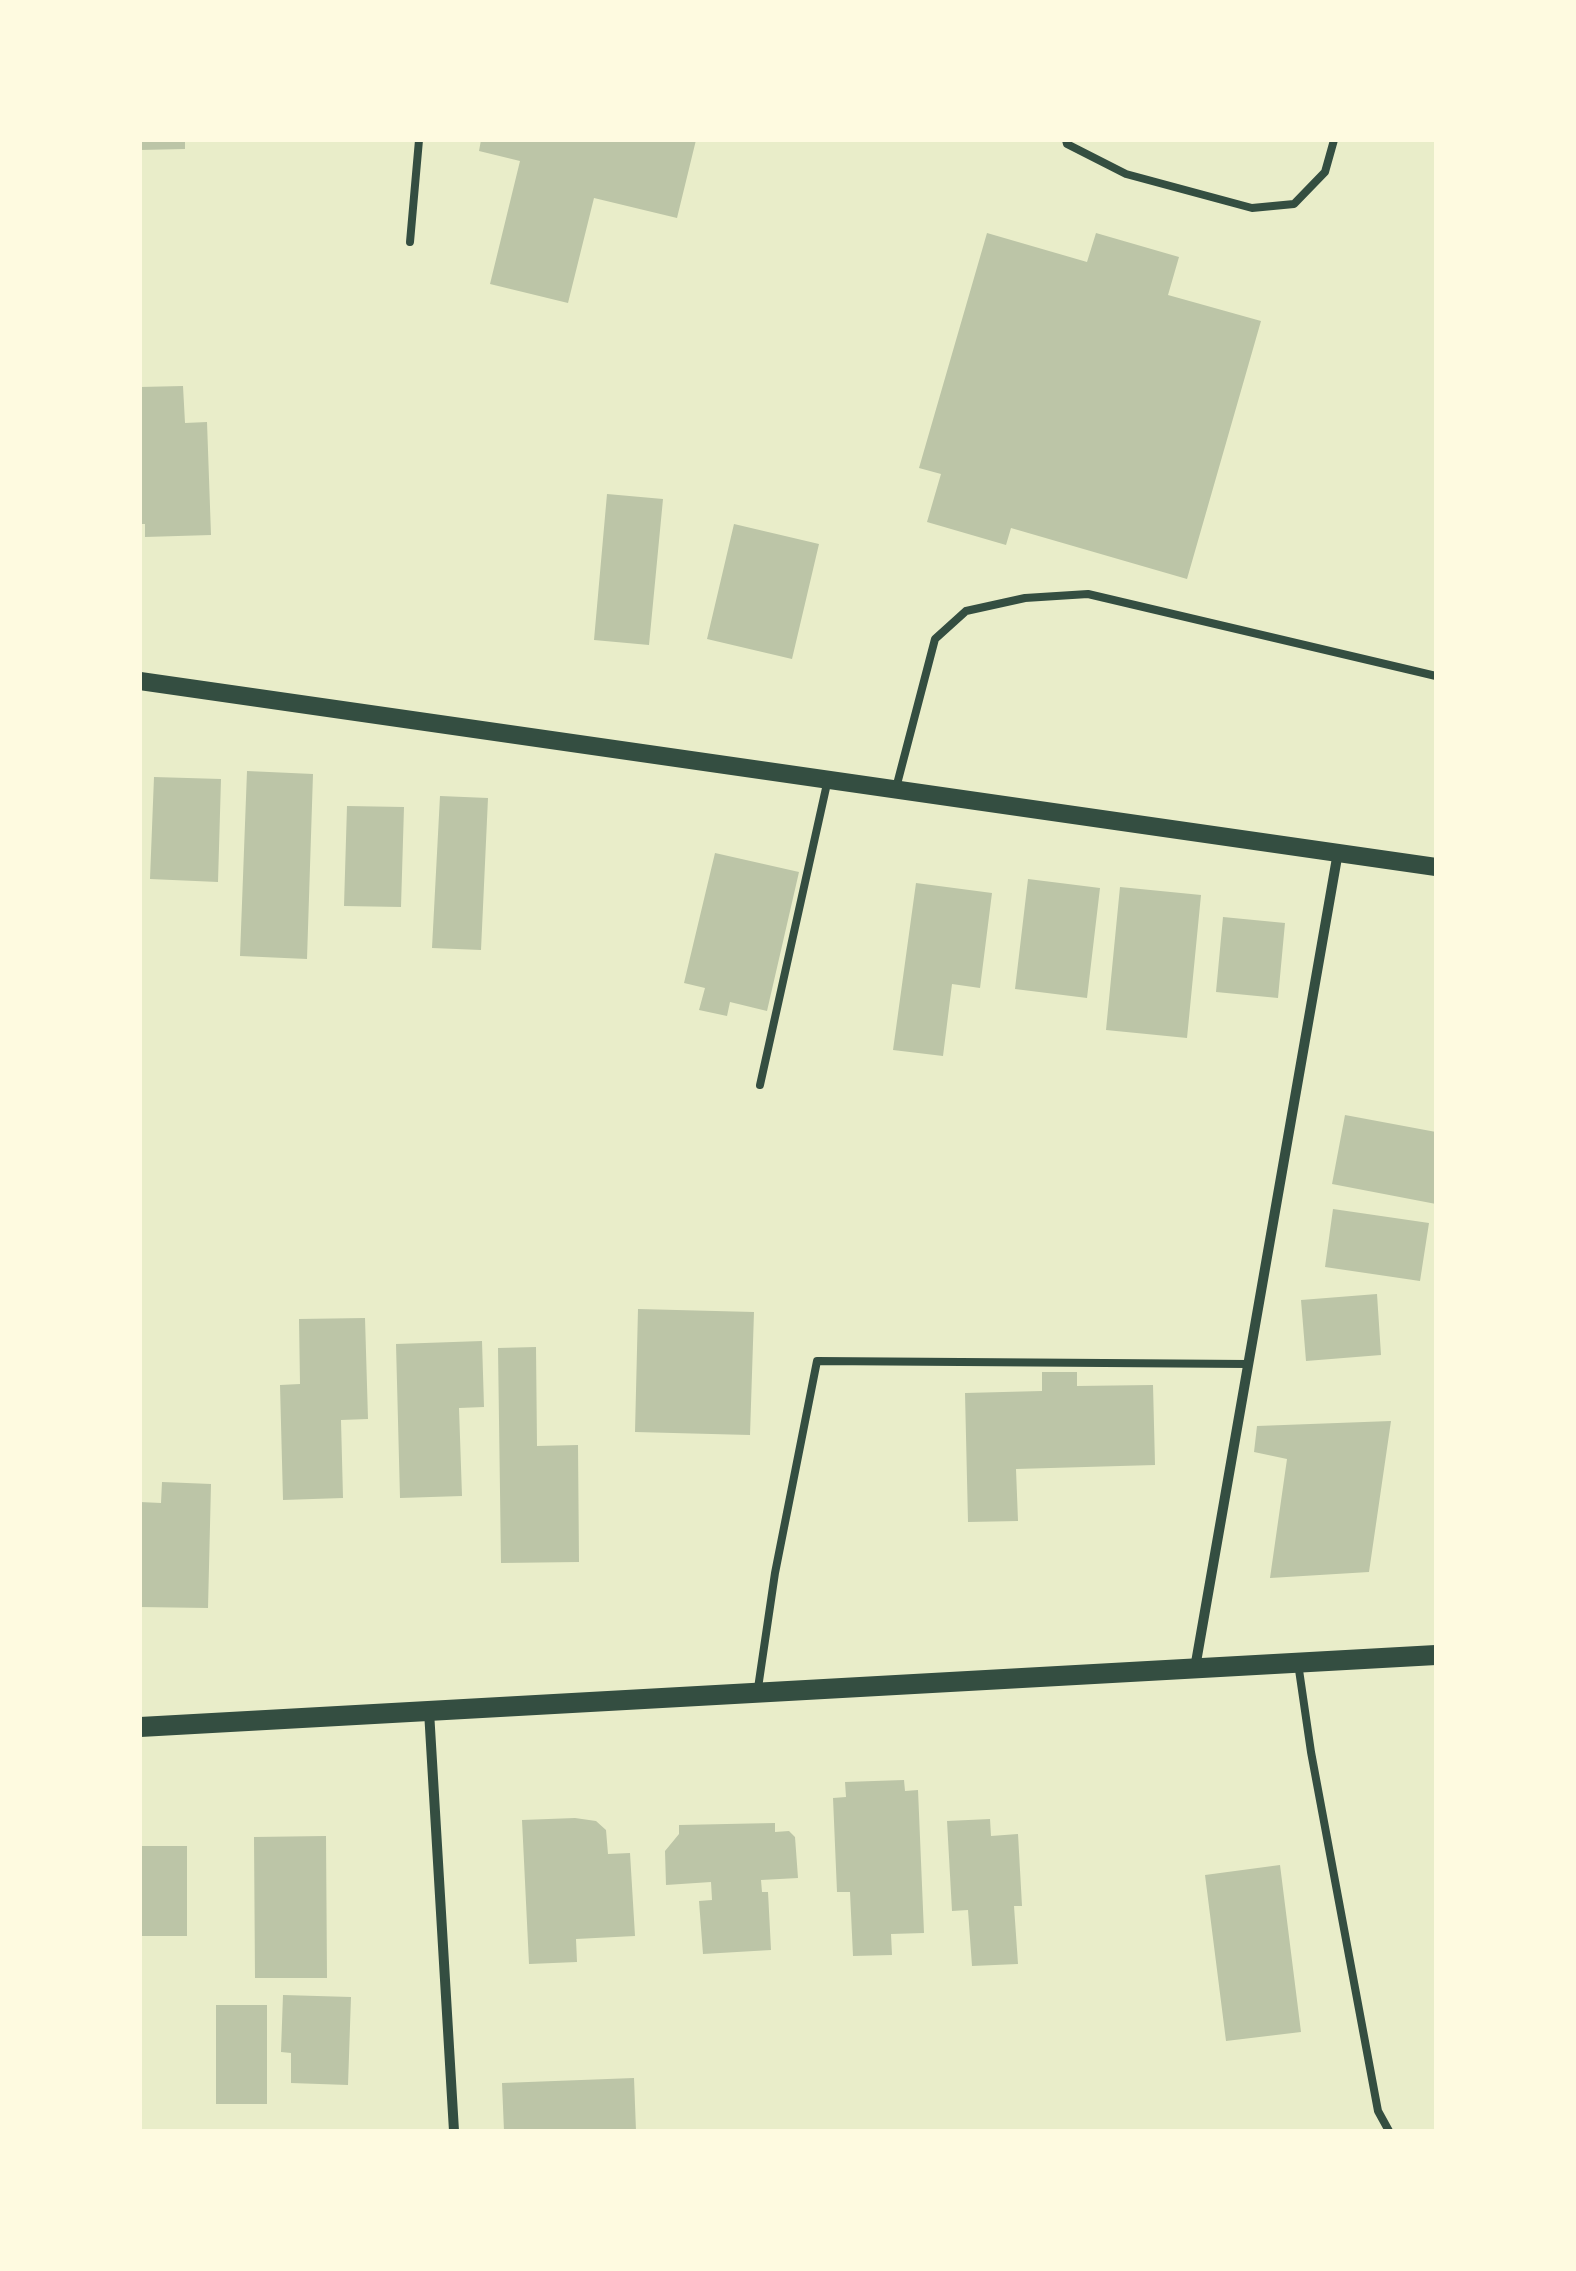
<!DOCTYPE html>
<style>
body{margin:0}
#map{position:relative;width:1576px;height:2271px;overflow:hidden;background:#e9edc9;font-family:Spectral,serif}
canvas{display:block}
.frame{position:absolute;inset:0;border:142px solid #fefae0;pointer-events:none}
</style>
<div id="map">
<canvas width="1576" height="2271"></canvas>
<div class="frame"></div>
</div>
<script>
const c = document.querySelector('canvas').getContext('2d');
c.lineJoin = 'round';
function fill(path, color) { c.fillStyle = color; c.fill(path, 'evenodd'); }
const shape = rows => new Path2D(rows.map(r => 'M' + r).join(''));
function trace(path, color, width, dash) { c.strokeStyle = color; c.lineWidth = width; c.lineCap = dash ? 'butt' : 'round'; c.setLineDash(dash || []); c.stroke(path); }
fill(shape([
 [140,140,185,140,185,149,140,150],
 [481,140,696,140,677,218,594,198,568,303,490,284,520,161,479,151],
 [987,233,1087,262,1096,233,1179,257,1168,295,1261,321,1187,579,1011,528,1006,545,927,522,941,474,919,468],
 [183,386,185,423,207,422,211,535,145,537,145,524,140,524,140,387],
 [607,494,663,499,649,645,594,640],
 [734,524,819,544,792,659,707,639],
 [247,771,313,774,307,959,240,956],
 [154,777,221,779,218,882,150,879],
 [440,796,488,798,481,950,432,948],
 [347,806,404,807,401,907,344,906],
 [715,853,799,872,767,1011,730,1002,727,1016,699,1010,705,988,684,983],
 [1028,879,1100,888,1087,998,1015,989],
 [916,883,992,893,980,988,952,984,943,1056,893,1050],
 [1120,887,1201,895,1187,1038,1106,1030],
 [1223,917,1285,923,1278,998,1216,992],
 [1345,1115,1436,1132,1436,1204,1332,1184],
 [1333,1209,1429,1223,1420,1281,1325,1267],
 [1377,1294,1381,1355,1306,1361,1301,1300],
 [638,1309,754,1312,750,1435,635,1432],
 [365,1318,368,1419,341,1420,343,1498,283,1500,280,1385,300,1384,299,1319],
 [482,1341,484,1407,459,1408,462,1496,400,1498,396,1344],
 [536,1347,537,1446,578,1445,579,1562,501,1563,498,1348],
 [1042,1372,1077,1372,1077,1386,1153,1385,1155,1465,1016,1469,1018,1521,968,1522,965,1393,1042,1391],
 [1391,1421,1369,1572,1270,1578,1287,1459,1254,1452,1257,1426],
 [162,1482,211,1484,208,1608,140,1607,140,1502,161,1503],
 [904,1780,905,1791,918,1790,924,1933,891,1934,892,1955,853,1956,850,1892,837,1892,833,1798,846,1797,845,1782],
 [575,1818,596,1821,606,1830,608,1854,630,1853,635,1936,576,1939,577,1962,529,1964,522,1820],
 [990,1819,991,1836,1018,1834,1022,1906,1014,1906,1018,1964,972,1966,968,1910,952,1911,947,1821],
 [775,1823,775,1832,789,1831,795,1837,798,1878,761,1880,762,1892,768,1892,771,1950,703,1954,699,1901,712,1900,711,1882,666,1885,665,1851,679,1834,679,1825],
 [326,1836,327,1978,255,1978,254,1837],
 [140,1846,187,1846,187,1936,140,1936],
 [1280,1865,1301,2032,1226,2041,1205,1875],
 [283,1995,351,1997,348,2085,291,2083,291,2053,281,2052],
 [216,2005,267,2005,267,2104,216,2104],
 [634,2078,636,2131,504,2131,502,2083]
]), '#bcc5a7');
trace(shape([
 [1066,140,1067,144,1126,174,1252,208,1294,204,1325,172,1334,140],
 [410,242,419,140],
 [896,788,935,639,966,611,1025,598,1088,594,1436,676],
 [760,1085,828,779],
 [1298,1663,1311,1752,1378,2111,1389,2131],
 [758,1688,775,1573,817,1361,1248,1364]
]), '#344e41', 8);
trace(shape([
 [1195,1668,1338,852],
 [429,1711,454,2131]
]), '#344e41', 10);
trace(shape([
 [140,681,1436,867]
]), '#344e41', 18);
trace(shape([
 [140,1727,1436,1655]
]), '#344e41', 20);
</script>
